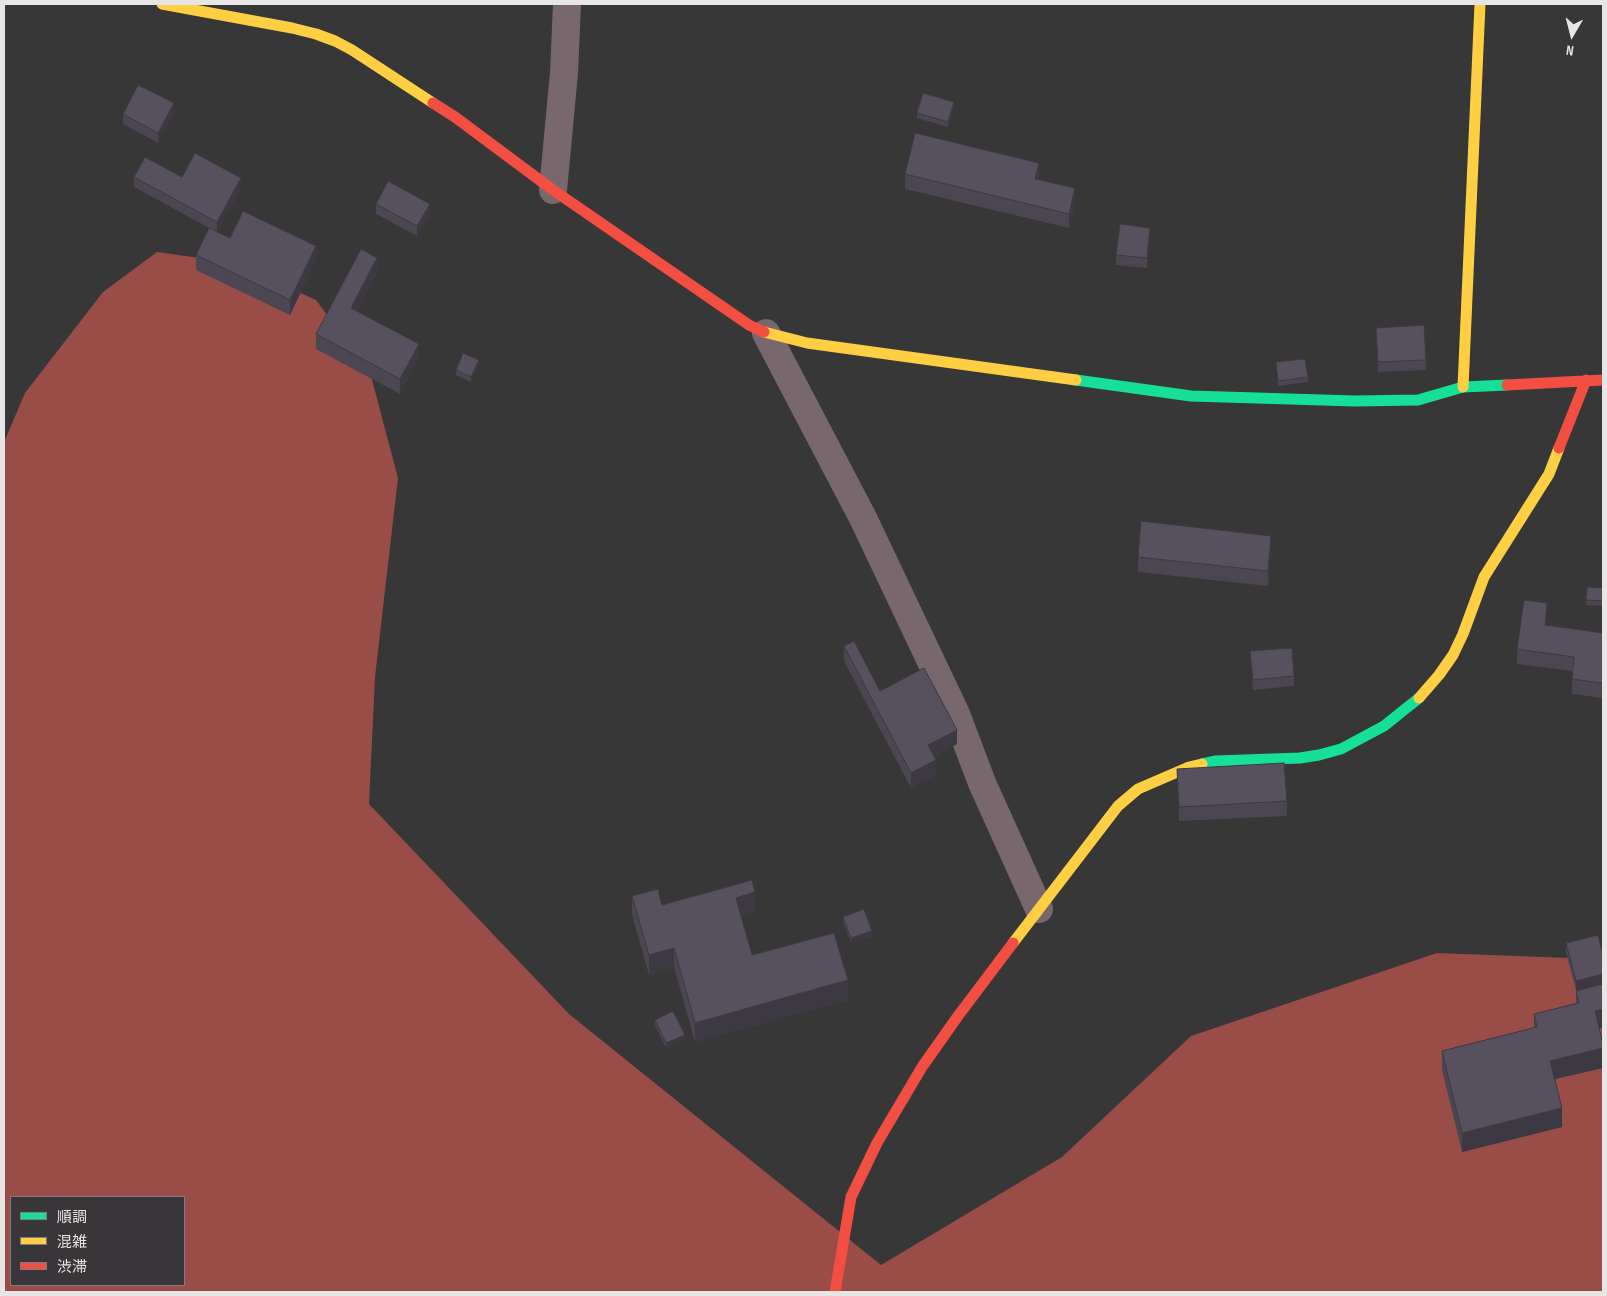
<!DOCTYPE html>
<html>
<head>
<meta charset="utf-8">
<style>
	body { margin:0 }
	#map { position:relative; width:1607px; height:1296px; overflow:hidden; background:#373737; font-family:"Sofia Sans Condensed","Noto Sans JP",sans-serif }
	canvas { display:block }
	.frame { position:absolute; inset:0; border:5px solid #e7e5e6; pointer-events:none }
	.legend { position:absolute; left:10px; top:1196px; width:175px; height:90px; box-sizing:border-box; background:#383638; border:1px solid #7e7c7e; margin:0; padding:6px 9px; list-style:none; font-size:15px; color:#e7e5e6 }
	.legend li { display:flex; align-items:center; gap:10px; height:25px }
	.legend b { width:25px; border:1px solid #7e7c7e }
	.north { position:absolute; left:1547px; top:10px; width:50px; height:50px; -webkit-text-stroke:4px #383638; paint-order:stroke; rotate:188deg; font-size:14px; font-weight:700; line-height:20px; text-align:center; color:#e7e5e6 }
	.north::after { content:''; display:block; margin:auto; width:18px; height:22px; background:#e7e5e6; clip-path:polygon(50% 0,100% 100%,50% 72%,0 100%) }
</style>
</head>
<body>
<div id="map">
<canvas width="1607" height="1296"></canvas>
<div class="frame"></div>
<ul class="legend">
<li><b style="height:6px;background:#16e098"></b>順調</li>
<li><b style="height:6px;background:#ffcf43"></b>混雑</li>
<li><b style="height:6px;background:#f24e42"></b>渋滞</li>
</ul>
<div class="north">N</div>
</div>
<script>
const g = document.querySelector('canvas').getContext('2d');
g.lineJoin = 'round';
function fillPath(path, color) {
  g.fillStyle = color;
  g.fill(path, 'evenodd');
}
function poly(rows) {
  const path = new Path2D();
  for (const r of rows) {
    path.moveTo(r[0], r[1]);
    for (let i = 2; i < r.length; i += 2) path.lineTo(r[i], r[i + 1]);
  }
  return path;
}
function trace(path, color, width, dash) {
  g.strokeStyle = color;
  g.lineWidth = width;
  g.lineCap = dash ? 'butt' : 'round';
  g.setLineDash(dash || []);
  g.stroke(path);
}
fillPath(poly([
	[157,252,235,263,316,300,370,372,398,478,375,677,369,804,569,1014,881,1265,1062,1157,1191,1036,1437,953,1597,959,1603,962,1603,1292,4,1292,4,442,25,393,103,292],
	[11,1197,184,1197,184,1285,11,1285]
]), '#9a4d46');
trace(poly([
	[553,190,564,73,567,4],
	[766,333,863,518,956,714,982,783,1039,909]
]), '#78686d', 28);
trace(poly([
	[1076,380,1191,396,1355,401,1418,400,1463,387,1507,385],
	[1202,764,1216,761,1300,758,1319,755,1341,749,1384,726,1419,698]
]), '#16e098', 11);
trace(poly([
	[162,4,292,28,316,34,335,41,352,50,433,103],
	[764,332,807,343,1076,380],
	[1463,387,1480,4],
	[1419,698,1439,675,1453,655,1463,634,1484,577,1549,474,1559,448],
	[1013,943,1118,806,1138,789,1189,767,1202,764]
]), '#ffcf43', 11);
trace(poly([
	[433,103,455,117,553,190,749,325,764,332],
	[1507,385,1603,380],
	[1559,448,1586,380],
	[835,1292,851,1197,877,1143,922,1067,958,1016,1013,943]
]), '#f24e42', 11);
fillPath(poly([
	[954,107,948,127,917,118,917,113],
	[174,113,158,143,123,124,123,114],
	[905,174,1039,178,1038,179,1075,203,1069,228,905,189],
	[134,177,182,177,241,188,217,232,230,238,316,260,290,315,196,270,196,255,209,228,134,187],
	[376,204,430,214,417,236,376,214],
	[1150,237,1147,268,1116,265,1116,255],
	[377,272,357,311,419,358,400,394,316,349,316,334],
	[1376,328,1426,360,1426,370,1378,372],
	[1276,362,1308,377,1308,382,1278,386],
	[479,365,471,382,456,375,456,370],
	[1271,550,1268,586,1138,572,1138,557],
	[1587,587,1603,588,1603,606,1586,605],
	[1547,618,1546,625,1603,633,1603,698,1572,694,1572,679,1573,671,1517,664,1517,649],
	[844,646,880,691,957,744,934,756,936,775,911,788,844,661],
	[1250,651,1294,676,1294,686,1253,690],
	[1177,769,1287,801,1287,816,1179,821],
	[632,896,662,905,755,911,741,915,752,955,848,1000,695,1042,674,967,649,975,632,915],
	[843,917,872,936,851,943,843,922],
	[1566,943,1600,1029,1603,1068,1555,1079,1562,1127,1462,1152,1442,1070,1442,1051,1534,1028,1534,1014,1576,1003,1576,990,1566,953],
	[655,1020,685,1040,666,1048,655,1025]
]), '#4b4652');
fillPath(poly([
	[954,102,954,107,948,127,948,122],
	[174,103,174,113,158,143,158,133],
	[1039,163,1039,178,1035,193,1035,179],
	[241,178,241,188,217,232,217,222],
	[1075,188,1075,203,1069,228,1069,214],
	[430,204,430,214,417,236,417,226],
	[1150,228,1150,237,1147,268,1147,258],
	[316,246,316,260,290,315,290,300],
	[377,258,377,272,351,322,351,308],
	[419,344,419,358,400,394,400,379],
	[479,360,479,365,471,382,471,377],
	[1271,536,1271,550,1268,586,1268,571],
	[1547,603,1547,618,1545,640,1545,625],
	[957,730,957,744,928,759,928,745],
	[936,760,936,775,911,788,911,773],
	[755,892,755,911,736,917,736,898],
	[872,931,872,936,851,943,851,938],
	[674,948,674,967,649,975,649,955],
	[1603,974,1603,984,1576,991,1576,981],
	[848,980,848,1000,695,1042,695,1023],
	[1603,1009,1603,1028,1595,1030,1595,1011],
	[685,1035,685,1040,666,1048,666,1043],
	[1603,1048,1603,1068,1550,1080,1550,1061],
	[1562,1108,1562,1127,1462,1152,1462,1133]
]), '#3d3942');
const building = poly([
	[138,85,174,103,158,133,123,114,138,85],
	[923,93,954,102,948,122,917,113,923,93],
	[915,133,1039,163,1035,179,1075,188,1069,214,905,174,915,133],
	[195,153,241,178,217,222,134,177,145,157,182,177,195,153],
	[388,181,430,204,417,226,376,204,388,181],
	[243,211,316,246,290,300,196,255,209,228,230,238,243,211],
	[1120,224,1150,228,1147,258,1116,255,1120,224],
	[361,249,377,258,351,308,419,344,400,379,316,334,361,249],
	[1424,325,1426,360,1378,362,1376,328,1424,325],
	[463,353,479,360,471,377,456,370,463,353],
	[1305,359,1308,377,1278,381,1276,362,1305,359],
	[1141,521,1271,536,1268,571,1138,557,1141,521],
	[1587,587,1603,588,1603,601,1586,600,1587,587],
	[1524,600,1547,603,1545,625,1603,633,1603,683,1572,679,1574,657,1517,649,1524,600],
	[854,641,880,691,924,668,957,730,928,745,936,760,911,773,844,646,854,641],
	[1292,648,1294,676,1253,680,1250,651,1292,648],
	[1284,763,1287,801,1179,807,1177,769,1284,763],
	[752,880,755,892,736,898,752,955,834,933,848,980,695,1023,674,948,649,955,632,896,658,889,662,905,752,880],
	[864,909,872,931,851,938,843,917,864,909],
	[1598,935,1603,955,1603,974,1576,981,1566,943,1598,935],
	[1603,984,1603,1009,1595,1011,1603,1044,1603,1048,1550,1061,1562,1108,1462,1133,1442,1051,1537,1027,1534,1014,1579,1003,1576,991,1603,984],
	[673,1011,685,1035,666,1043,655,1020,673,1011]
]);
fillPath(building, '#57515f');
trace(building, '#3d3942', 1);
</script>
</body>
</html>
